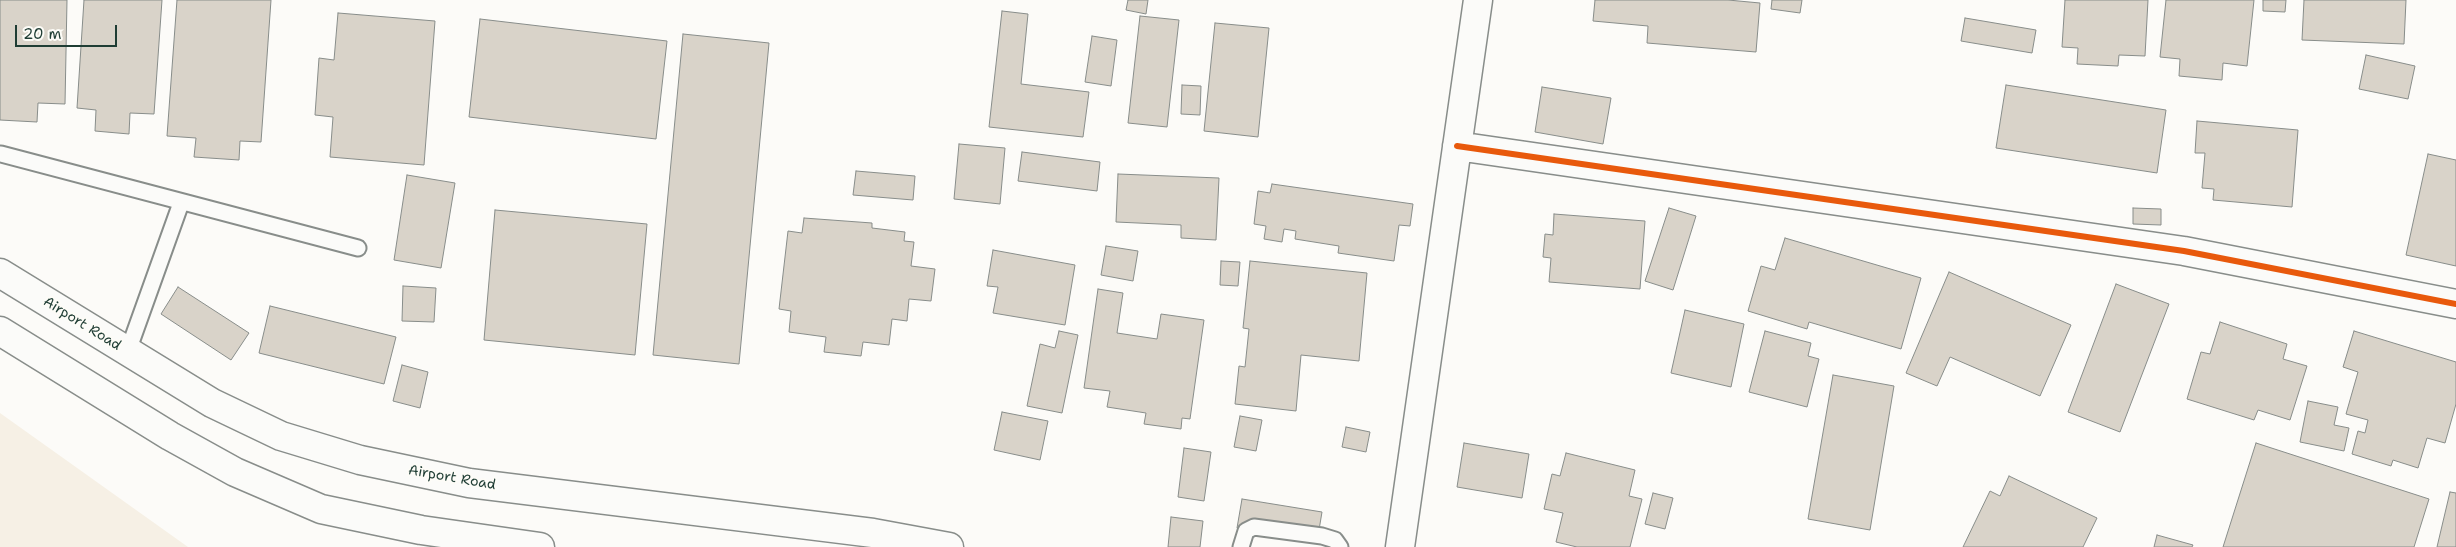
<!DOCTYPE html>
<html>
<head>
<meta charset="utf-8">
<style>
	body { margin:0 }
	#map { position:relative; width:2456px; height:547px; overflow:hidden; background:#fcfbf8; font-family:"Shantell Sans",sans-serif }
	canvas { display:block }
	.scale { position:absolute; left:15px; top:25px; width:102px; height:22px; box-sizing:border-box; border:2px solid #1f3d34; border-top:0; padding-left:6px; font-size:15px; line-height:18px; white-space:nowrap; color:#1f3d34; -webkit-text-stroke:4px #fdfcf7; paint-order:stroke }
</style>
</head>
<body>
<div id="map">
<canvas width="2456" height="547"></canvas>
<div class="scale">20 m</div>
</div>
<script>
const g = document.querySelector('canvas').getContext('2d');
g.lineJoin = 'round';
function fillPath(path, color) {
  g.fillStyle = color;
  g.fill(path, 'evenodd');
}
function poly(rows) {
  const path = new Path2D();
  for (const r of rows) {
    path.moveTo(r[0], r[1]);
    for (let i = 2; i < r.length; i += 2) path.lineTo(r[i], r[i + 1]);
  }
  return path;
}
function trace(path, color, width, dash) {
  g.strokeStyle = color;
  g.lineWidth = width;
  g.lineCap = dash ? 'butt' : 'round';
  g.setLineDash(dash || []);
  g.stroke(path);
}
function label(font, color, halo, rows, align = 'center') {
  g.font = font + ' "Shantell Sans",sans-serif';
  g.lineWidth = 4;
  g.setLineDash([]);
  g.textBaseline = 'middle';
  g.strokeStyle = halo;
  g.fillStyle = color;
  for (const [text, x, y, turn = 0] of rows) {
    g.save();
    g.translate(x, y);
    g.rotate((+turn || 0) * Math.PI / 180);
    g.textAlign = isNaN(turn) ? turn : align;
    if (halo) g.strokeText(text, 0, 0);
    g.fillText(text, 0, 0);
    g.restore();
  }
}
fillPath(poly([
	[0,413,188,547,0,547]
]), '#f6f0e5');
const building = poly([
	[0,0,67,0,65,104,38,103,37,122,0,120,0,0],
	[84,0,162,0,154,114,130,113,129,134,95,131,96,110,77,108,84,0],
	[177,0,271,0,261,142,240,141,239,160,194,157,196,138,167,136,177,0],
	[1128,0,1148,0,1146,14,1126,10,1128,0],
	[1595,0,1728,0,1760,3,1756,52,1647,43,1648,26,1593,21,1595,0],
	[1772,0,1802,0,1800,13,1771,9,1772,0],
	[2065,0,2148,0,2145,56,2119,55,2118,66,2077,64,2078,48,2062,47,2065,0],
	[2166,0,2254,0,2247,66,2223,63,2222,80,2179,76,2180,59,2160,57,2166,0],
	[2263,0,2286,0,2285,12,2263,11,2263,0],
	[2304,0,2406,0,2404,44,2302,40,2304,0],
	[1002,11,1028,14,1021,84,1089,92,1083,137,989,127,1002,11],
	[338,13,435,21,424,165,330,157,333,117,315,115,319,58,334,60,338,13],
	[1140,16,1179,20,1167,127,1128,123,1140,16],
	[1965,18,2036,30,2032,53,1961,41,1965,18],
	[480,19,667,41,656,139,469,117,480,19],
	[1215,23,1269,28,1258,137,1204,131,1215,23],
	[683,34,769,43,739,364,653,355,683,34],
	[1092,36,1117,40,1111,86,1085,82,1092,36],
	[2366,55,2415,66,2408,99,2359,89,2366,55],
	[1182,85,1201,86,1200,115,1181,114,1182,85],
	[2006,85,2166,110,2157,173,1996,148,2006,85],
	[1542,87,1611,98,1603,144,1535,132,1542,87],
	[2197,121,2298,130,2292,207,2213,200,2214,189,2202,188,2205,153,2195,153,2197,121],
	[959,144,1005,148,1000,204,954,199,959,144],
	[1022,152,1100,162,1097,191,1018,181,1022,152],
	[2428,154,2456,160,2456,266,2406,255,2428,154],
	[856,171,915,176,913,200,853,195,856,171],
	[1118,174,1219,178,1216,240,1181,238,1181,225,1116,222,1118,174],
	[407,175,455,183,441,268,394,260,407,175],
	[1272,184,1413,204,1410,226,1399,225,1394,261,1338,253,1339,246,1295,239,1296,231,1284,229,1282,242,1264,239,1266,226,1254,224,1258,191,1270,193,1272,184],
	[1669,208,1696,216,1673,290,1645,281,1669,208],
	[2133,208,2161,209,2161,225,2133,224,2133,208],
	[495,210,647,224,635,355,484,340,495,210],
	[1554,214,1645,221,1640,289,1549,282,1551,258,1543,257,1545,234,1553,235,1554,214],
	[804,218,872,223,872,228,905,232,904,241,914,242,911,266,935,269,931,301,909,299,907,321,892,319,889,345,863,342,861,356,824,352,826,337,789,332,791,311,779,309,788,231,802,233,804,218],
	[1785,238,1921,278,1901,349,1809,322,1807,329,1748,311,1761,266,1775,270,1785,238],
	[1106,246,1138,251,1133,281,1101,275,1106,246],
	[993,250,1075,265,1065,325,993,313,998,287,987,286,993,250],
	[1221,261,1240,262,1238,286,1220,285,1221,261],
	[1250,261,1367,273,1359,361,1301,355,1296,411,1235,404,1239,366,1245,367,1249,329,1243,328,1250,261],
	[1949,272,2071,325,2040,396,1950,357,1937,386,1906,373,1949,272],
	[2116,284,2169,304,2120,432,2068,412,2116,284],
	[403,286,436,288,434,322,402,321,403,286],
	[178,287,249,333,231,360,161,314,178,287],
	[1098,289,1123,293,1117,333,1157,339,1161,314,1204,320,1190,419,1182,418,1181,429,1144,424,1146,413,1107,407,1110,391,1084,388,1098,289],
	[270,306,396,337,384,384,259,353,270,306],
	[1685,310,1744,324,1731,387,1671,373,1685,310],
	[2220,322,2287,344,2283,359,2307,366,2290,420,2258,410,2254,420,2187,399,2201,352,2210,354,2220,322],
	[1059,331,1078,335,1062,413,1027,406,1040,344,1055,348,1059,331],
	[1765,331,1811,343,1808,356,1819,359,1807,407,1749,392,1765,331],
	[2354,331,2456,362,2456,404,2445,443,2427,438,2418,468,2393,460,2391,466,2352,454,2358,431,2365,433,2368,420,2346,414,2358,372,2343,367,2354,331],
	[402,365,428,372,420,408,393,401,402,365],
	[1833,375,1894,386,1870,530,1808,519,1833,375],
	[2308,401,2338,407,2334,425,2349,428,2344,451,2300,442,2308,401],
	[1002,412,1048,421,1040,460,994,450,1002,412],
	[1240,416,1262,420,1256,451,1234,447,1240,416],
	[1346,427,1370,432,1366,452,1342,447,1346,427],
	[1464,443,1529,454,1522,498,1457,487,1464,443],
	[2256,443,2429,499,2414,547,2223,547,2256,443],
	[1184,448,1211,452,1204,501,1178,497,1184,448],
	[1566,453,1635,470,1629,496,1642,499,1630,547,1577,547,1556,542,1563,513,1544,509,1552,474,1560,476,1566,453],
	[2009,476,2097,518,2083,547,1963,547,1990,491,2000,496,2009,476],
	[2450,492,2456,493,2456,547,2437,547,2450,492],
	[1653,493,1673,498,1665,529,1645,524,1653,493],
	[1242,499,1322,512,1317,542,1237,528,1242,499],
	[1171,517,1203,521,1200,547,1168,547,1171,517],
	[2157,535,2193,545,2192,547,2154,547,2157,535]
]);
fillPath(building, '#d9d3c9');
trace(building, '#888d8a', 1);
const service = poly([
	[1,154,358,248],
	[128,351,181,203],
	[1241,547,1246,531,1254,527,1322,536,1335,540,1340,547]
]);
const minor = poly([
	[1457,146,2184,251,2456,304],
	[1400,547,1478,0]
]);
const secondary = poly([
	[0,273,212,403,281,436,360,460,469,483,873,533,949,547],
	[0,331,170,436,235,472,321,509,421,530,540,547]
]);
trace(service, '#888d8a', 19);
trace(minor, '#888d8a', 31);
trace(secondary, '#888d8a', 31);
trace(service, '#fbfbf9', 15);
trace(minor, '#fbfbf9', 28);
trace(secondary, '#fbfbf9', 28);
trace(poly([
	[1457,146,2184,251,2456,304]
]), '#e8590c', 6);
label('14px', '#1f3d34', '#fdfcf7', [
	["Airport Road",82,324,32],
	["Airport Road",452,478,10]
]);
</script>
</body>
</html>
